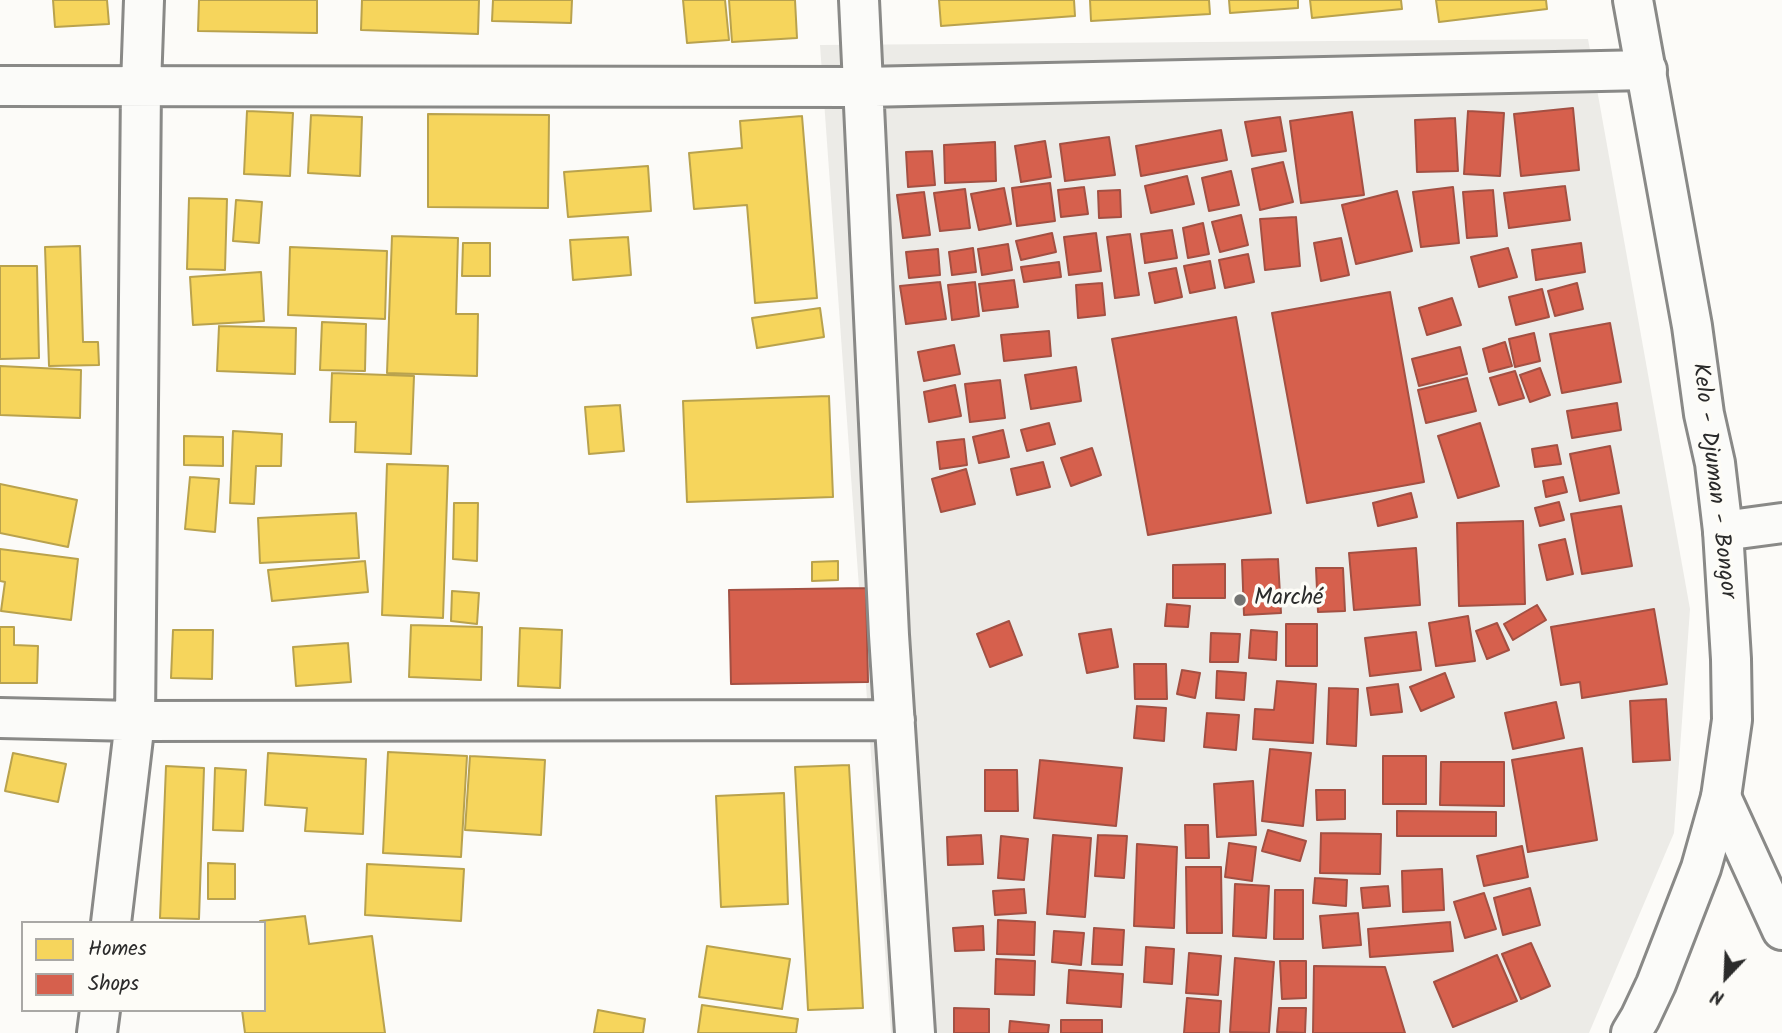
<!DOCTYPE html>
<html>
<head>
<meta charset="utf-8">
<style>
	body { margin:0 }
	#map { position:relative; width:1782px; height:1033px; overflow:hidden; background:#fcfbf8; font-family:Kalam,sans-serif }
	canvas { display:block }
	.legend { position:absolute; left:21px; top:921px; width:245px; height:91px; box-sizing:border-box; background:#fdfcf7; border:2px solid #a9a8a5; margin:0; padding:9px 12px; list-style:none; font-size:21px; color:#2b2b2b }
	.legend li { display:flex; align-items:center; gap:14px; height:35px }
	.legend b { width:35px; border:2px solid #a9a8a5 }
	.north { position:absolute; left:1691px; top:942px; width:70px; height:70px; -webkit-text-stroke:5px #fdfcf7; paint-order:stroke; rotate:203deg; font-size:19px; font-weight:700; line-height:28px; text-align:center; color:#2b2b2b }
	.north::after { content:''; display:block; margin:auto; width:24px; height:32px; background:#2b2b2b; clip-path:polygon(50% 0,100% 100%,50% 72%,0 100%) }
</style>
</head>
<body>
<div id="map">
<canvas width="1782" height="1033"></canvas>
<ul class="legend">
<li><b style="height:19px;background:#f6d55c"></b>Homes</li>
<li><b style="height:19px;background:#d6604d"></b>Shops</li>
</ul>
<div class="north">N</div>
</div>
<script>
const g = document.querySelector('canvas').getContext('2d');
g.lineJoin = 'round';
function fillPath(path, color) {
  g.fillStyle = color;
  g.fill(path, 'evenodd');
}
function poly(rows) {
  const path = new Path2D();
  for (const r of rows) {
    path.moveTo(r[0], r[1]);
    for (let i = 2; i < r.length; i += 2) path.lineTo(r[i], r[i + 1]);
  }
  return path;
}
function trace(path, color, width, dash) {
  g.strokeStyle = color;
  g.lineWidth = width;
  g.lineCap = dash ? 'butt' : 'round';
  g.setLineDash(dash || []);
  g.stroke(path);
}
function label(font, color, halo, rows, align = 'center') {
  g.font = font + ' Kalam,sans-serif';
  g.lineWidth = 7;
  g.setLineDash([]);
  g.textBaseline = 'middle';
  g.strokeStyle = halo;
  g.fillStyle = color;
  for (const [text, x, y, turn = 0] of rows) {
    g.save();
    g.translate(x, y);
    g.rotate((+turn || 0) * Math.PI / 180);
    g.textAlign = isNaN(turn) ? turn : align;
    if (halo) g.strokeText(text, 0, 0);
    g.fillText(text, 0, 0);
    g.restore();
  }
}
fillPath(poly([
	[1588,39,1690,609,1674,833,1589,1033,891,1033,820,45]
]), '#ecebe7');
const homes = poly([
	[53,0,107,0,109,24,55,27,53,0],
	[199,0,317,0,317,33,198,31,199,0],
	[362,0,479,0,478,34,361,30,362,0],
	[493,0,572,0,571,23,492,21,493,0],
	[683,0,725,0,729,40,687,43,683,0],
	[729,0,795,0,797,38,732,42,729,0],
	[939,0,1074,0,1075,16,941,26,939,0],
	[1090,0,1209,0,1210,14,1091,21,1090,0],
	[1229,0,1298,0,1298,8,1230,13,1229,0],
	[1310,0,1401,0,1402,9,1312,18,1310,0],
	[1436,0,1546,0,1547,9,1439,22,1436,0],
	[247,111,293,113,290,176,244,174,247,111],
	[428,114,549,115,548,208,428,207,428,114],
	[311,115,362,117,360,176,308,173,311,115],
	[802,116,817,298,755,303,747,205,694,209,689,153,742,148,740,121,802,116],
	[648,166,651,211,568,217,564,172,648,166],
	[189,198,227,199,225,270,187,269,189,198],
	[236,200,262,202,259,243,233,241,236,200],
	[392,236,458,238,456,314,478,314,477,376,387,373,392,236],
	[628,237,631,275,573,280,570,240,628,237],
	[463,243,490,243,490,276,462,276,463,243],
	[80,246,83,342,98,342,99,365,49,366,45,247,80,246],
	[290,247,387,251,385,319,288,315,290,247],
	[0,266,37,266,39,358,0,359,0,266],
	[261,272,264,321,193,325,190,277,261,272],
	[820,308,824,337,757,348,752,318,820,308],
	[322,322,366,324,365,371,320,370,322,322],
	[219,326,296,328,295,374,217,371,219,326],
	[0,366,81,370,80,418,0,415,0,366],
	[332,373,414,376,411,454,355,452,356,422,330,422,332,373],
	[829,396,833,497,687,502,683,401,829,396],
	[620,405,624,451,589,454,585,407,620,405],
	[233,431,282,434,281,466,256,466,254,504,230,503,233,431],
	[184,436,223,437,223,466,184,465,184,436],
	[387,464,448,466,443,618,382,615,387,464],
	[190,477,219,479,215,532,185,529,190,477],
	[0,484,77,500,68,547,0,533,0,484],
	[454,503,478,503,477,561,453,559,454,503],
	[356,513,359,558,260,563,258,518,356,513],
	[0,549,78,559,71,620,1,611,5,582,0,581,0,549],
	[365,561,368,592,272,601,268,570,365,561],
	[838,561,838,580,812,581,812,562,838,561],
	[452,591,479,593,477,624,451,621,452,591],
	[411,625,482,627,481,680,409,677,411,625],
	[0,627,14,627,14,645,38,646,37,683,0,683,0,627],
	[520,628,562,630,560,688,518,686,520,628],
	[173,630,213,630,212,679,171,678,173,630],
	[348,643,351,682,296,686,293,647,348,643],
	[388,752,467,756,461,857,383,853,388,752],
	[13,753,66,764,58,802,5,791,13,753],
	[268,753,366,759,363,834,305,831,307,808,265,805,268,753],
	[470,756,545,760,541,835,465,830,470,756],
	[849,765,863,1008,808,1010,795,767,849,765],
	[166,766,204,768,199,919,160,918,166,766],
	[215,768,246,770,243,831,213,830,215,768],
	[784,793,788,904,721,907,716,796,784,793],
	[208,863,235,864,235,899,208,899,208,863],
	[367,864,464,869,461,921,365,915,367,864],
	[305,916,309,944,372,936,385,1033,245,1033,242,1010,264,1010,264,923,260,921,305,916],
	[707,946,790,959,782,1009,699,997,707,946],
	[702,1005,798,1019,796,1033,698,1033,702,1005],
	[598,1010,645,1019,643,1033,594,1033,598,1010]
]);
fillPath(homes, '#f6d55c');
trace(homes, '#b9a24d', 2);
const shops = poly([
	[1573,108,1579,170,1521,176,1514,114,1573,108],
	[1468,111,1504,113,1500,176,1464,174,1468,111],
	[1352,112,1364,195,1301,203,1290,121,1352,112],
	[1280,117,1286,151,1252,156,1245,122,1280,117],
	[1455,118,1458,171,1417,172,1415,120,1455,118],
	[1221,130,1227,160,1141,176,1136,146,1221,130],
	[1109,137,1115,175,1065,181,1060,144,1109,137],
	[1045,141,1051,177,1021,182,1015,146,1045,141],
	[995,142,996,181,945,183,944,145,995,142],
	[932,151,935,185,908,187,906,152,932,151],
	[1283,162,1293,202,1260,210,1252,169,1283,162],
	[1231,171,1239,205,1209,211,1202,178,1231,171],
	[1187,176,1194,204,1151,213,1145,186,1187,176],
	[1050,183,1055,221,1017,226,1012,188,1050,183],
	[1565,186,1570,220,1509,228,1504,193,1565,186],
	[1084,187,1088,214,1061,217,1058,190,1084,187],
	[1453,187,1459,243,1421,247,1413,192,1453,187],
	[1004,188,1011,224,979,230,971,194,1004,188],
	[965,189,970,228,940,231,934,193,965,189],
	[1120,190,1121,217,1099,218,1098,191,1120,190],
	[1493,190,1497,236,1467,238,1463,192,1493,190],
	[1397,191,1412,251,1356,264,1342,205,1397,191],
	[924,192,930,235,903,238,897,195,924,192],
	[1241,215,1248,245,1220,252,1212,222,1241,215],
	[1296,217,1300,266,1265,270,1260,219,1296,217],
	[1203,223,1209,254,1188,258,1183,228,1203,223],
	[1172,230,1177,258,1145,263,1141,234,1172,230],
	[1052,233,1056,252,1021,260,1016,241,1052,233],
	[1096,233,1101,271,1069,275,1064,237,1096,233],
	[1130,234,1139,295,1115,298,1107,237,1130,234],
	[1341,238,1349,275,1321,281,1314,243,1341,238],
	[1581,243,1585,272,1536,280,1532,250,1581,243],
	[1008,244,1012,270,982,275,978,249,1008,244],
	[973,248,976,272,952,275,949,252,973,248],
	[1508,248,1517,277,1479,287,1471,257,1508,248],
	[938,249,940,275,909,278,906,252,938,249],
	[1248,254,1254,282,1225,288,1219,260,1248,254],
	[1210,261,1215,288,1190,293,1184,266,1210,261],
	[1059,262,1061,277,1024,282,1021,267,1059,262],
	[1176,268,1182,297,1155,303,1149,273,1176,268],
	[1014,280,1018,307,983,311,979,284,1014,280],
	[940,282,946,319,906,324,900,286,940,282],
	[975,282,979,316,952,320,948,285,975,282],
	[1102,283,1105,315,1078,318,1076,285,1102,283],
	[1577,283,1583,309,1555,316,1548,291,1577,283],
	[1542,289,1549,317,1516,325,1509,297,1542,289],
	[1390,292,1424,482,1307,503,1272,313,1390,292],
	[1452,298,1461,325,1427,335,1419,308,1452,298],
	[1236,317,1271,513,1148,535,1112,339,1236,317],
	[1610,323,1621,382,1562,393,1550,334,1610,323],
	[1049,331,1051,356,1004,361,1001,335,1049,331],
	[1534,333,1540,361,1515,367,1509,339,1534,333],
	[1505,342,1512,366,1489,372,1483,349,1505,342],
	[954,345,960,374,924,381,918,352,954,345],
	[1460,347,1467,374,1419,386,1412,359,1460,347],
	[1076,367,1081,401,1031,409,1025,375,1076,367],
	[1540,368,1550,395,1530,402,1520,375,1540,368],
	[1515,371,1524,398,1499,405,1490,378,1515,371],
	[1467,378,1476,411,1426,423,1418,390,1467,378],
	[1000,380,1005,418,970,422,965,384,1000,380],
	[955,385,961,416,929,422,924,392,955,385],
	[1617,403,1621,430,1572,438,1567,411,1617,403],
	[1049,423,1055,444,1027,451,1021,430,1049,423],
	[1480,423,1499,486,1458,498,1438,436,1480,423],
	[1003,430,1009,457,979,463,973,437,1003,430],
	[964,439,967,465,940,469,937,442,964,439],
	[1557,445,1561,464,1535,467,1532,449,1557,445],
	[1610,446,1619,493,1580,501,1570,454,1610,446],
	[1092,448,1101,475,1071,486,1061,458,1092,448],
	[1043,462,1050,487,1017,495,1011,469,1043,462],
	[966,469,975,504,941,512,932,479,966,469],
	[1563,477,1567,492,1546,497,1543,481,1563,477],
	[1411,493,1417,517,1378,526,1373,503,1411,493],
	[1559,502,1564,520,1540,526,1535,508,1559,502],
	[1621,506,1632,566,1582,574,1571,514,1621,506],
	[1523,521,1525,604,1459,606,1457,523,1523,521],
	[1565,539,1573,574,1547,580,1539,545,1565,539],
	[1416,548,1420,605,1354,610,1349,553,1416,548],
	[1278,559,1281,613,1244,615,1242,560,1278,559],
	[1225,564,1225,598,1173,598,1173,565,1225,564],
	[1316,568,1343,568,1345,611,1318,612,1316,568],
	[866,588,868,682,731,684,729,590,866,588],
	[1167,604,1190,606,1188,627,1165,626,1167,604],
	[1537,605,1546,620,1513,640,1504,624,1537,605],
	[1654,609,1667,684,1582,698,1580,682,1561,685,1551,627,1654,609],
	[1468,616,1475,661,1436,666,1429,623,1468,616],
	[1009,621,1022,655,990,667,977,634,1009,621],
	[1497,623,1509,650,1487,659,1476,631,1497,623],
	[1286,624,1317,624,1317,666,1286,666,1286,624],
	[1111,629,1118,667,1087,673,1079,634,1111,629],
	[1251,630,1277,632,1276,660,1249,658,1251,630],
	[1416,632,1421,670,1370,676,1365,638,1416,632],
	[1211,633,1240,634,1238,662,1210,662,1211,633],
	[1134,664,1166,664,1167,699,1135,699,1134,664],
	[1182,670,1200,673,1195,698,1177,694,1182,670],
	[1217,671,1246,673,1244,700,1216,698,1217,671],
	[1445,673,1454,697,1421,711,1410,687,1445,673],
	[1277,681,1316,684,1313,743,1253,739,1255,709,1274,710,1277,681],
	[1398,684,1402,712,1371,715,1367,688,1398,684],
	[1329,688,1358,689,1356,746,1327,744,1329,688],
	[1666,699,1670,760,1633,762,1630,701,1666,699],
	[1556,702,1564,738,1513,749,1505,713,1556,702],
	[1137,706,1166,708,1164,741,1134,738,1137,706],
	[1207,713,1239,715,1236,750,1204,747,1207,713],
	[1582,748,1597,840,1528,852,1512,760,1582,748],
	[1270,749,1311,753,1303,826,1262,821,1270,749],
	[1383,756,1426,756,1426,804,1383,804,1383,756],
	[1040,760,1122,768,1116,826,1034,818,1040,760],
	[1441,762,1504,762,1504,806,1440,805,1441,762],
	[985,770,1017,770,1018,811,985,811,985,770],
	[1253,781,1256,835,1217,837,1214,784,1253,781],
	[1316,790,1345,790,1345,819,1317,820,1316,790],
	[1397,811,1496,812,1496,836,1397,836,1397,811],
	[1185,825,1208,825,1209,858,1186,858,1185,825],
	[1268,830,1306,841,1300,861,1262,851,1268,830],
	[1321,833,1381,834,1380,874,1320,873,1321,833],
	[981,835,983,864,948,865,947,837,981,835],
	[1053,835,1091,838,1085,917,1047,914,1053,835],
	[1098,835,1127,836,1124,878,1095,876,1098,835],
	[1001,836,1028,839,1024,880,998,878,1001,836],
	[1229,843,1256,847,1252,881,1225,877,1229,843],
	[1137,844,1177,847,1174,928,1134,926,1137,844],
	[1522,846,1528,877,1484,886,1477,856,1522,846],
	[1186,867,1221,867,1222,933,1187,933,1186,867],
	[1442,869,1444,910,1403,912,1402,871,1442,869],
	[1315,878,1347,880,1346,906,1313,903,1315,878],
	[1235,884,1269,886,1266,938,1233,936,1235,884],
	[1388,886,1390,906,1363,908,1361,888,1388,886],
	[1530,888,1540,925,1503,935,1494,898,1530,888],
	[1024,889,1026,913,995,915,993,891,1024,889],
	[1275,890,1303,890,1303,939,1274,939,1275,890],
	[1484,893,1496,929,1465,938,1454,902,1484,893],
	[1358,913,1361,945,1323,948,1320,916,1358,913],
	[998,920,1035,922,1034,955,997,954,998,920],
	[1450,922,1453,951,1370,957,1368,929,1450,922],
	[983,926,984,950,955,951,953,928,983,926],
	[1094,928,1124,930,1122,965,1092,964,1094,928],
	[1054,931,1084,933,1081,965,1052,962,1054,931],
	[1531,943,1550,986,1521,999,1502,954,1531,943],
	[1146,947,1174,949,1172,984,1144,982,1146,947],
	[1189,953,1221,956,1218,995,1186,993,1189,953],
	[1497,955,1517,1001,1453,1027,1434,982,1497,955],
	[1235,958,1274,962,1269,1033,1230,1032,1235,958],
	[996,959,1035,961,1034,995,995,994,996,959],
	[1280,961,1306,961,1306,998,1282,999,1280,961],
	[1314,966,1385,967,1405,1033,1313,1033,1314,966],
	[1069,970,1123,974,1121,1007,1067,1003,1069,970],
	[1187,998,1221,1001,1219,1033,1184,1033,1187,998],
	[954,1008,989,1009,989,1033,954,1033,954,1008],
	[1279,1008,1306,1008,1305,1033,1277,1032,1279,1008],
	[1061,1020,1102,1020,1102,1033,1061,1033,1061,1020],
	[1010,1021,1049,1025,1048,1033,1009,1033,1010,1021]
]);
fillPath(shops, '#d6604d');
trace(shops, '#a35043', 2);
const street = poly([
	[859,0,889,635,915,1033],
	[0,86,863,87,1647,70],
	[1723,531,1782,523],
	[0,718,135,721,895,720],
	[1721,797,1782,930],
	[111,923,135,721,141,86,144,0],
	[97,1033,100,1010]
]);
const highway = poly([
	[1631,1033,1640,1018,1656,984,1701,868,1721,797,1732,720,1731,659,1723,531,1715,463,1704,414,1692,326,1633,0]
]);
trace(street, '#898987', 44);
trace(highway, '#898987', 44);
trace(street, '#fbfbf9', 38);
trace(highway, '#fbfbf9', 38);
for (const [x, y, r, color] of [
	[1240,600,7,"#747473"]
]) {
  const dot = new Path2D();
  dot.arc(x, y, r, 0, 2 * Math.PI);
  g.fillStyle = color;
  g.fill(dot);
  trace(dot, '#fdfcf7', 2.5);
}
label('23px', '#2b2b2b', '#fdfcf7', [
	["Kelo - Djuman - Bongor",1712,481,83]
]);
label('23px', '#2b2b2b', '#fdfcf7', [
	["Marché",1254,600]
], 'left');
</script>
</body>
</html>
